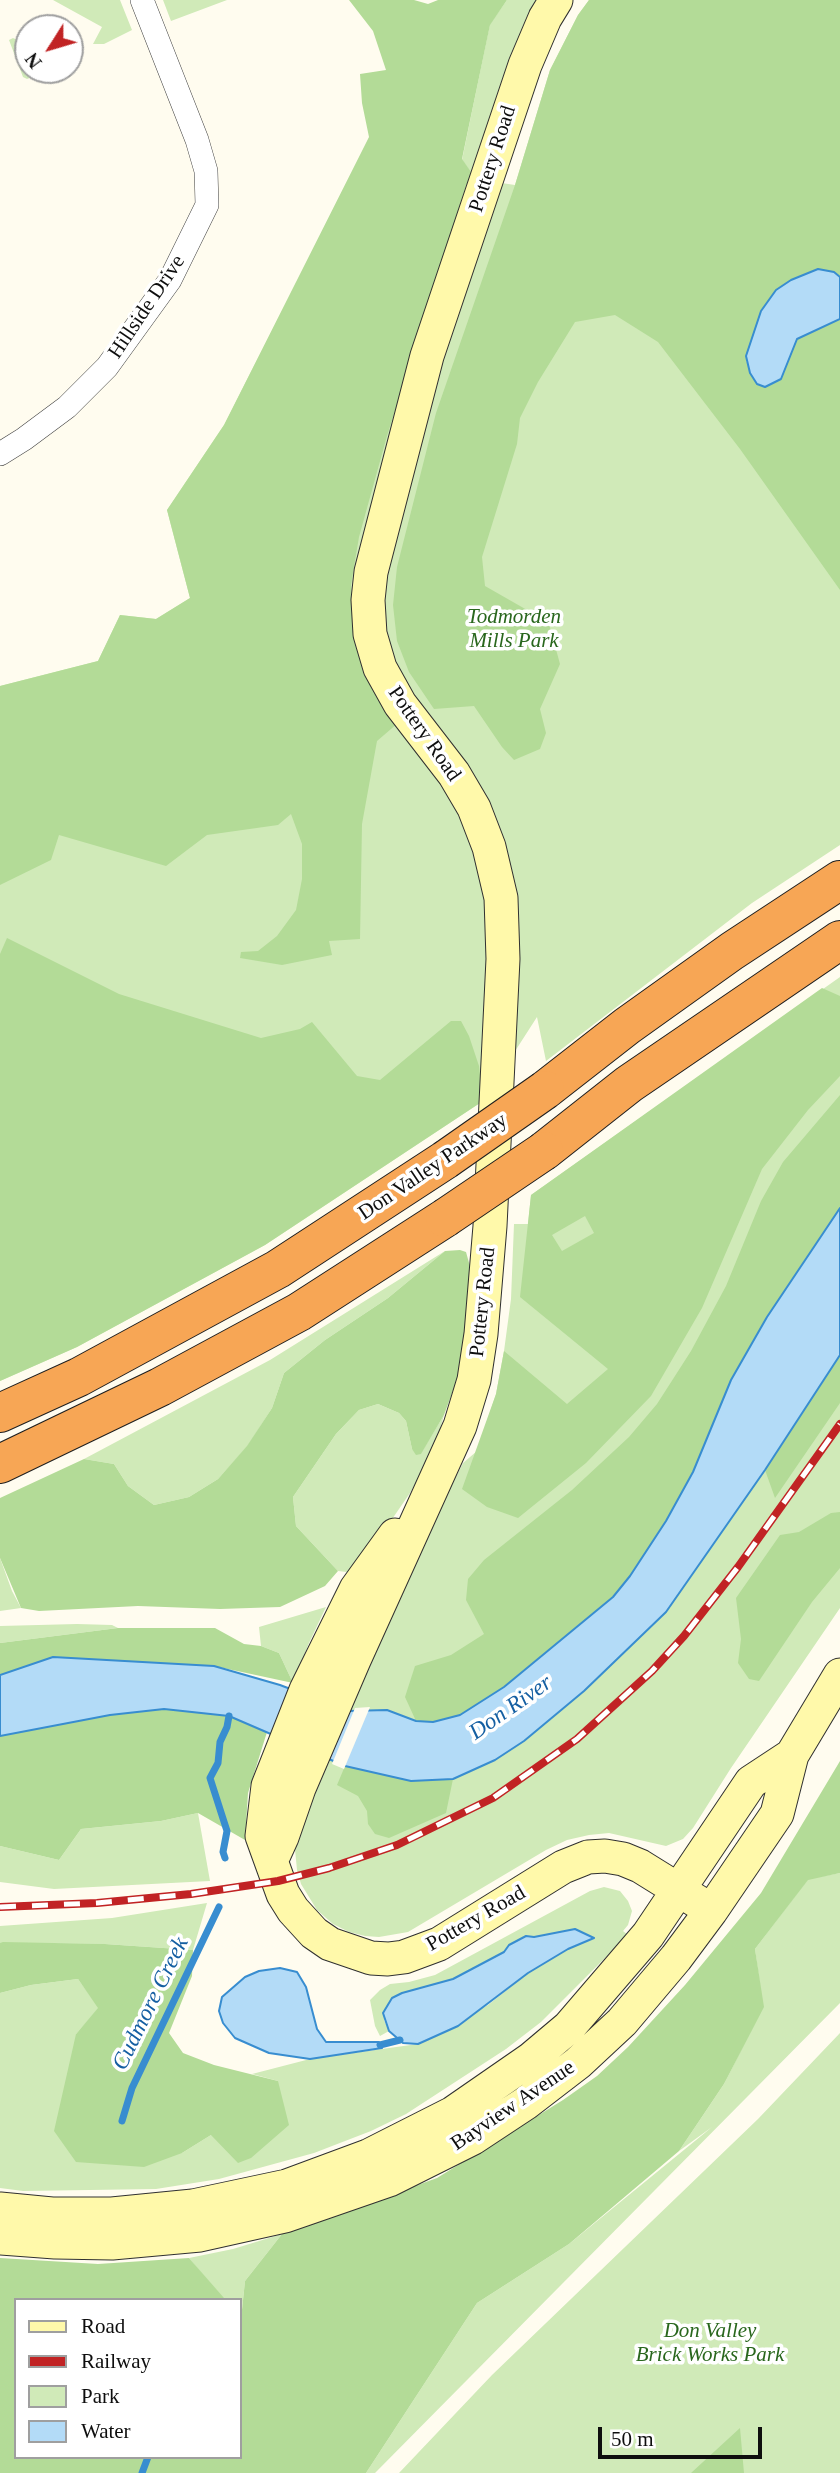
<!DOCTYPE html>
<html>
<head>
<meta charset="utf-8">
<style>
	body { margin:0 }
	#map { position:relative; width:840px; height:2473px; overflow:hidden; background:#fffcef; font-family:"Times New Roman",serif }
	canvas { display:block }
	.legend { position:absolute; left:14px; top:2298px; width:228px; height:161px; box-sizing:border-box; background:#fff; border:2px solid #9f9f9f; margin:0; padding:9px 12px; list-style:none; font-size:21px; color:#0e0e0e }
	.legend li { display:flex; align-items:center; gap:14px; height:35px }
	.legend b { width:35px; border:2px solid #9f9f9f }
	.north { position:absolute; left:14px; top:14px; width:70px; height:70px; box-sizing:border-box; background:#fff; border:2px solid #9f9f9f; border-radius:50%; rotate:233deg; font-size:19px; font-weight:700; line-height:28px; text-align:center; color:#0e0e0e }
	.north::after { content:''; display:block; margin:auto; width:24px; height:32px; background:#c12324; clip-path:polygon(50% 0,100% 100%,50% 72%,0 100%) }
	.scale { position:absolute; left:598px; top:2427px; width:164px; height:32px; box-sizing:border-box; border:4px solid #0e0e0e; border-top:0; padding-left:9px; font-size:21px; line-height:24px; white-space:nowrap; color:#0e0e0e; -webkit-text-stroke:5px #fff; paint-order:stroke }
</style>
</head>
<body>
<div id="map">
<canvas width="840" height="2473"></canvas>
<ul class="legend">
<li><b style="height:9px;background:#fff9aa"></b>Road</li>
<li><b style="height:9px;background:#c12324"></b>Railway</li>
<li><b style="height:19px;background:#d0eab8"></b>Park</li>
<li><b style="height:19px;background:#b3dbf7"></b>Water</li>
</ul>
<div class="north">N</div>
<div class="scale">50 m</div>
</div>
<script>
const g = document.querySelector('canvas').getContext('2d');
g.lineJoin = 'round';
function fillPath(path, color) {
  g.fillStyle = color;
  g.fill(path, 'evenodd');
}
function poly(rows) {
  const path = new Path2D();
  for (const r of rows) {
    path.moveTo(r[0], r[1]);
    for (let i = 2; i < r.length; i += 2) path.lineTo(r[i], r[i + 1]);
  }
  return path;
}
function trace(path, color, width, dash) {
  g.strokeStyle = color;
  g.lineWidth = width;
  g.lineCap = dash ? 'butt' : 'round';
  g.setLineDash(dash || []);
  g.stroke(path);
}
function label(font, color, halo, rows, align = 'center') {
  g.font = font + ' "Times New Roman",serif';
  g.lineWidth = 7;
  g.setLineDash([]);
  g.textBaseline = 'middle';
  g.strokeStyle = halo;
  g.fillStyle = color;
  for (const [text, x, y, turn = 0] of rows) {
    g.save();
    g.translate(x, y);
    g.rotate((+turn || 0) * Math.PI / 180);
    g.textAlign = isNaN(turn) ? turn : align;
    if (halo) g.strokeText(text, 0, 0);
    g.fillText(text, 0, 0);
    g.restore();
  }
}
fillPath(poly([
	[53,0,120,0,132,30,104,44,93,44,102,27],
	[163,0,227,0,171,21],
	[507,0,543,0,474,176,462,160,490,24],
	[589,0,840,0,840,845,752,903,546,1061,537,1017,483,1101,265,1245,77,1347,0,1381,0,686,98,661,120,615,156,619,190,598,167,510,224,425,358,162,515,185,550,70,578,15],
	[13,38,28,45,28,70,49,70,27,79,23,77,9,40],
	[840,977,840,1608,731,1768,693,1828,683,1839,666,1846,609,1833,589,1835,567,1840,546,1850,408,1932,379,1937,365,1936,349,1932,333,1924,317,1910,301,1884,297,1870,294,1839,368,1649,463,1463,477,1451,496,1394,504,1351,511,1299,514,1224,528,1224,531,1195],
	[445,1251,388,1298,325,1340,284,1373,272,1408,247,1447,218,1479,189,1497,154,1505,128,1486,114,1464,84,1459,270,1360],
	[378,1404,399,1413,406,1421,412,1449,421,1453,444,1415,433,1454,410,1493,355,1573,338,1571,296,1526,293,1497,336,1434,359,1410],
	[0,1558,12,1591,21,1608,0,1611],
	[326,1607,309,1643,293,1683,279,1653,261,1646,259,1627],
	[77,1624,112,1625,118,1628,0,1643,0,1626],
	[198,1813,210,1881,54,1889,0,1882,0,1846,59,1860,81,1829,161,1821],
	[840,1873,840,2003,375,2473,366,2473,477,2303,569,2244,712,2127,679,2151,724,2084,763,2007,755,1949,808,1879],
	[604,1887,620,1891,628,1901,632,1911,628,1925,623,1931,628,1935,541,2022,506,2049,406,2114,371,2131,314,2153,219,2179,156,2189,23,2191,0,2188,0,1993,31,1985,78,1979,99,2008,76,2034,182,2153,211,2135,278,2081,252,2074,310,2059,418,2044,488,2005,528,1973,568,1949,593,1939,526,1936,510,1945,504,1952,453,1979,402,1993,392,1998,384,2020,389,2031,380,2036,375,2026,370,2000,380,1990,390,1984,409,1982,435,1975,590,1891],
	[207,1903,193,1950,105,1944,0,1943,0,1926,112,1918],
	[840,2033,840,2473,399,2473,492,2375,758,2119],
	[282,2234,245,2281,240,2329,240,2300,223,2300,189,2258,233,2249]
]), '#d0eab8');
fillPath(poly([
	[349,0,414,0,428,4,438,0,507,0,490,25,462,159,474,176,466,185,387,436,359,537,351,585,353,625,398,723,377,741,362,824,360,939,329,941,332,955,282,965,240,958,241,952,258,951,277,936,296,910,302,879,302,844,291,814,278,825,207,835,166,866,59,835,51,860,0,885,0,686,98,661,120,615,156,619,190,598,167,510,224,425,369,137,362,103,360,74,386,70,373,31],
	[589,0,840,0,840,277,834,272,761,311,746,362,785,370,797,339,840,319,840,590,740,449,658,342,615,315,575,322,538,382,520,418,517,444,482,557,485,586,527,610,546,613,560,664,540,709,546,733,540,749,514,760,502,747,474,706,434,709,409,672,397,641,393,605,397,567,436,413,515,185,550,70,578,15],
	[7,938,119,994,261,1038,300,1029,312,1022,357,1076,380,1080,451,1021,461,1021,469,1036,479,1066,483,1101,265,1245,77,1347,0,1381,0,954],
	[822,988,840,996,840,1076,808,1110,762,1169,702,1308,651,1396,586,1463,518,1518,487,1507,462,1489,496,1394,504,1351,567,1404,608,1369,520,1297,531,1195],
	[585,1216,594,1233,562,1251,552,1235],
	[840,1095,840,1208,767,1317,731,1380,693,1472,666,1521,630,1576,613,1597,504,1687,460,1715,433,1722,416,1721,405,1697,415,1666,451,1655,484,1634,466,1600,468,1579,484,1560,572,1490,629,1437,657,1404,691,1351,726,1286,761,1201,783,1162],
	[460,1250,466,1252,471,1270,462,1366,444,1415,421,1454,416,1455,412,1449,406,1421,399,1413,378,1404,359,1410,336,1434,293,1497,296,1526,338,1571,325,1586,280,1607,220,1609,138,1606,39,1611,21,1608,0,1558,0,1498,84,1459,114,1464,128,1486,154,1505,189,1497,218,1479,247,1446,272,1408,284,1373,325,1340,388,1298,445,1251],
	[840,1355,840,1403,775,1498,765,1470],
	[840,1512,840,1568,812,1602,759,1681,749,1679,738,1663,741,1639,736,1598,780,1535,799,1532,831,1513],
	[118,1628,215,1628,244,1644,261,1646,279,1653,293,1683,214,1666,53,1657,0,1675,0,1643],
	[164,1709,229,1716,267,1732,248,1793,245,1840,198,1813,161,1821,81,1829,59,1860,0,1846,0,1736,110,1715],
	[840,1761,840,1873,808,1880,755,1949,764,2007,724,2084,679,2151,569,2244,477,2303,366,2473,0,2473,0,2258,98,2264,189,2258,224,2298,16,2300,16,2457,240,2457,240,2329,245,2281,282,2234,437,2178,563,2100,597,2076,628,2047,685,1985,761,1893],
	[345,1766,411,1781,453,1779,446,1813,389,1838,375,1834,368,1824,367,1811,358,1796,337,1785],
	[3,1942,105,1944,193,1950,192,1976,169,2033,183,2053,214,2065,278,2081,289,2125,251,2158,238,2163,211,2135,182,2153,144,2167,76,2162,54,2131,76,2034,98,2008,78,1979,31,1985,0,1993,0,1943],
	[740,2428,744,2473,691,2473]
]), '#b3db97');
const water = poly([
	[818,269,834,272,840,277,840,319,797,339,781,379,765,387,757,384,750,373,746,356,761,311,776,290,791,280,818,269],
	[840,1208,840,1355,765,1470,666,1612,584,1691,524,1741,495,1760,453,1779,411,1781,345,1766,229,1716,164,1709,110,1715,0,1736,0,1675,53,1657,214,1666,280,1685,348,1711,387,1710,416,1721,433,1722,460,1715,504,1687,613,1597,630,1576,666,1521,693,1472,731,1380,767,1317,840,1208],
	[575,1929,594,1938,568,1949,528,1973,458,2026,418,2044,403,2043,389,2031,383,2013,392,1998,402,1993,453,1979,504,1952,509,1945,526,1936,534,1937,575,1929],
	[280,1968,297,1972,306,1987,317,2029,326,2042,379,2042,382,2048,310,2059,269,2053,235,2038,223,2023,219,2011,222,1997,245,1977,259,1971,280,1968]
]);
fillPath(water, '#b3dbf7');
trace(water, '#388dd0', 2);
fillPath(poly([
	[370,1707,344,1769,332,1764,355,1708]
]), '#fffcef');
trace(poly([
	[225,1858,223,1852,227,1831,210,1778,218,1763,220,1742,227,1727,229,1716],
	[380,2045,400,2040],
	[122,2121,132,2088,219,1907],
	[142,2473,148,2457]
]), '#388dd0', 7);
const street = poly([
	[0,454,24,439,67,407,107,367,170,280,207,205,206,171,197,140,142,0]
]);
const secondary = poly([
	[395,1535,356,1589,306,1690,268,1786,262,1836,283,1894,293,1910,314,1933,330,1944,371,1958,388,1959,404,1957,439,1944,563,1867,588,1857,605,1856,623,1859,640,1866,698,1902],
	[272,1859,282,1837,299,1788,354,1660,460,1426,474,1380,481,1334,490,1226,503,959,501,898,489,847,474,808,454,774,400,704,380,668,370,634,368,600,371,572,427,356,525,65,545,18,556,0],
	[0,2209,52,2214,112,2214,193,2206,287,2186,368,2156,453,2113,531,2059,569,2027,648,1935,751,1782,792,1755],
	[0,2238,55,2242,112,2243,200,2235,285,2216,389,2180,473,2138,526,2103,578,2063,622,2022,676,1958,711,1911,777,1814,792,1755,840,1675]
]);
const highway = poly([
	[545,1090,627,1026,732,951,840,880],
	[544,1151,629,1084,840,940],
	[0,1413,79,1377,278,1269,445,1160],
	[0,1464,160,1387,299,1312,445,1218]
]);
trace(street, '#414141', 24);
trace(secondary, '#303030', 35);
trace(highway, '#1f1f1f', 40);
trace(street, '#fff', 23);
trace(secondary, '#fff9aa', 33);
trace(highway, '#f7a655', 38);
const rail = poly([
	[0,1907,97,1903,191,1894,278,1881,329,1868,397,1845,493,1798,577,1739,652,1671,684,1636,738,1567,840,1424]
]);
trace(rail, '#c12324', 8);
trace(rail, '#fff', 5, [16]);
const highwayBridge = poly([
	[445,1160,545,1090],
	[445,1218,544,1151]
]);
trace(highwayBridge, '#1f1f1f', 40, []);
trace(highwayBridge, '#f7a655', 38);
label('21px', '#0e0e0e', '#fff', [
	["Pottery Road",493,159,-72],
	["Hillside Drive",147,307,-56],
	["Pottery Road",424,734,55],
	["Don Valley Parkway",433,1167,-34],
	["Pottery Road",483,1302,-84],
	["Pottery Road",476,1919,-30],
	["Bayview Avenue",513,2106,-34]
]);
label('italic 21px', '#29671d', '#fff', [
	["Todmorden",514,617],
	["Mills Park",514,641],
	["Don Valley",710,2331],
	["Brick Works Park",710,2355]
]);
label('italic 23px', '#155fa2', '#fff', [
	["Don River",511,1708,-35],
	["Cudmore Creek",151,2004,-64]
]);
</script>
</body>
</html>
